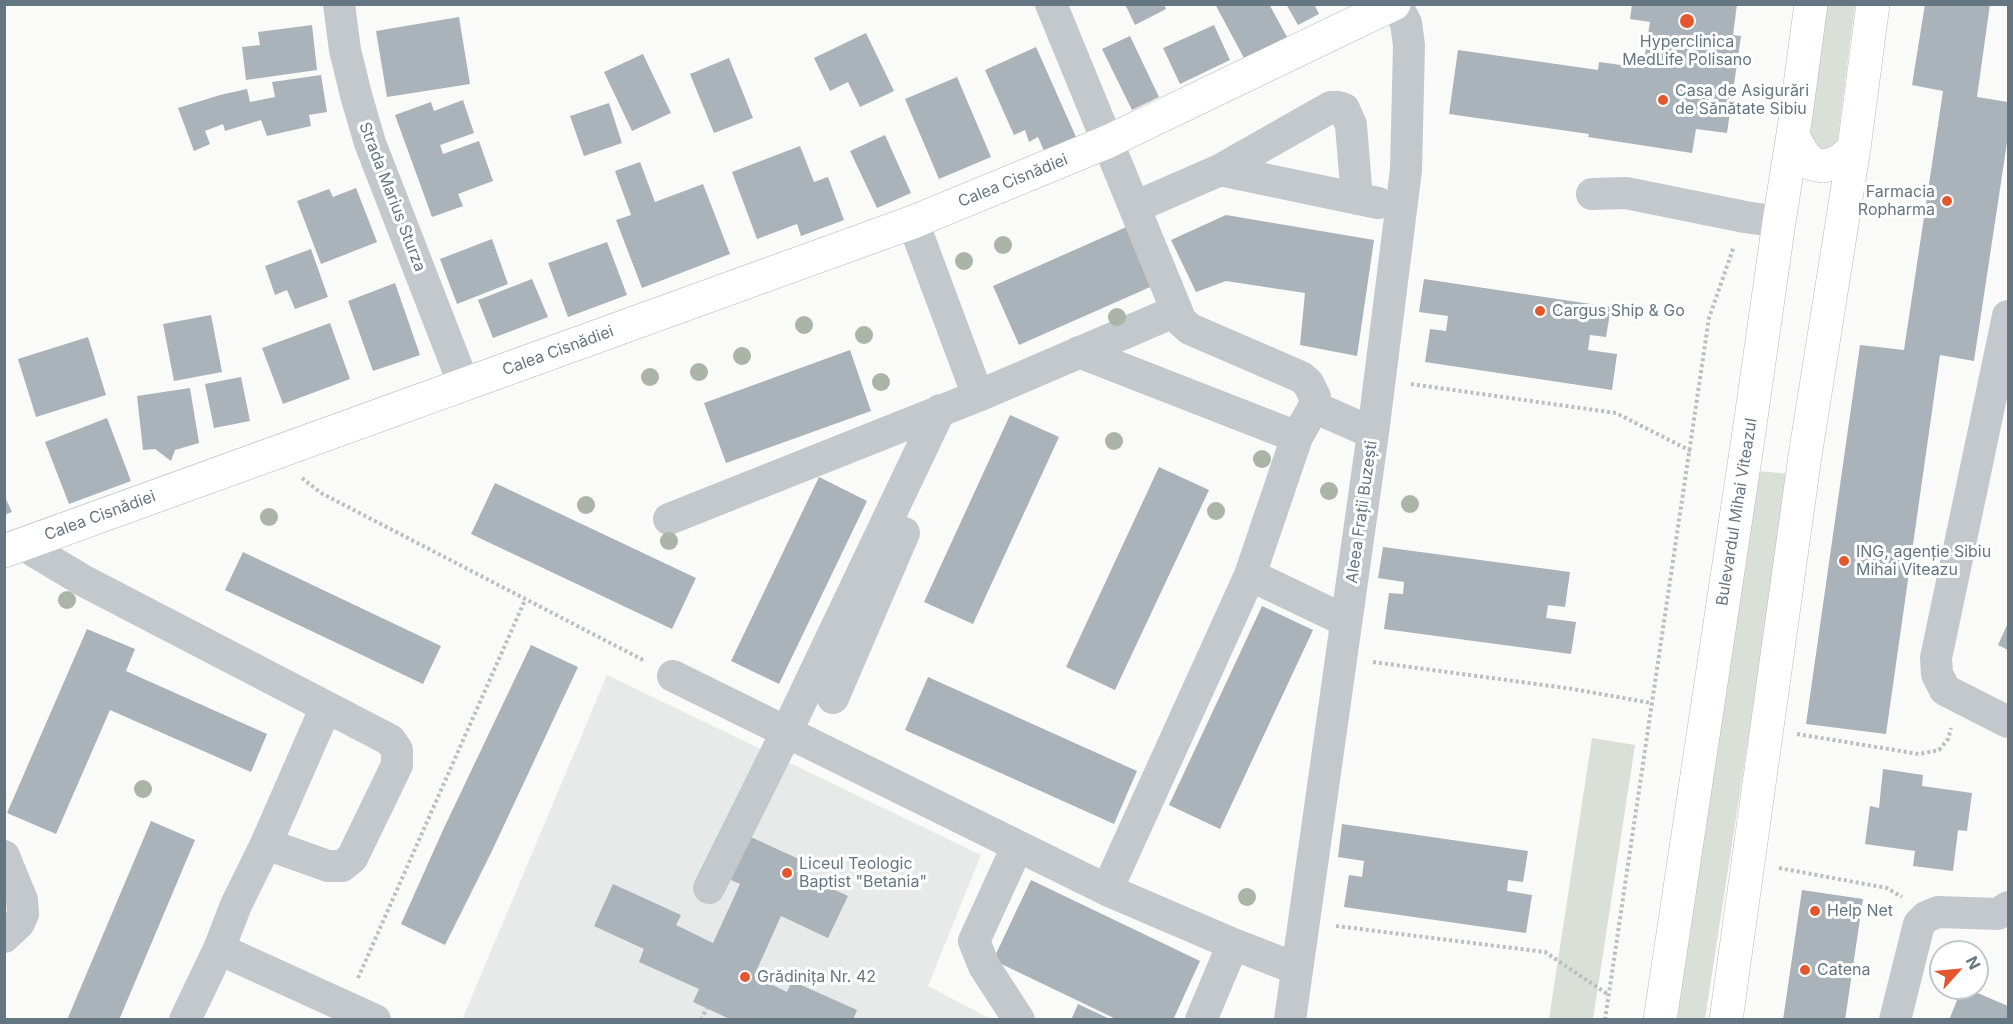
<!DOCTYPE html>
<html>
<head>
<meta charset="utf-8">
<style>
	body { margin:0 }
	#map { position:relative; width:2013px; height:1024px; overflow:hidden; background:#fafaf8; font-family:Inter,sans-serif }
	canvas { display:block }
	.frame { position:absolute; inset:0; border:6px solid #657683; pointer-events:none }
	.north { position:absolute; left:1929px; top:940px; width:60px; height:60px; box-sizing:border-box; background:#fff; border:2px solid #c1c8cd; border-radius:50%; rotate:63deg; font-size:16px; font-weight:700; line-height:24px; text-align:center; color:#657683 }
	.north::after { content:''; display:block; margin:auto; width:21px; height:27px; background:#e4572e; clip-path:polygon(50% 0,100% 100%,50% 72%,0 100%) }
</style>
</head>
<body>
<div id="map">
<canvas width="2013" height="1024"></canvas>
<div class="frame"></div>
<div class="north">N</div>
</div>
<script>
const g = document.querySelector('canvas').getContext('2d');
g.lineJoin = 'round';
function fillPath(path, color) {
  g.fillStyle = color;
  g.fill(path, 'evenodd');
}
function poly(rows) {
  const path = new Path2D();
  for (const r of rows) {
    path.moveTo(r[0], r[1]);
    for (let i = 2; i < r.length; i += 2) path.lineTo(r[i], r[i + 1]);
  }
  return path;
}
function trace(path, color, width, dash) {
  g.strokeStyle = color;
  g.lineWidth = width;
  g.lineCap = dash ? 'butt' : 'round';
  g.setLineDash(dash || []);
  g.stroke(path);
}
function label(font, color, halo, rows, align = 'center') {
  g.font = font + ' Inter,sans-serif';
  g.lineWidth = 6;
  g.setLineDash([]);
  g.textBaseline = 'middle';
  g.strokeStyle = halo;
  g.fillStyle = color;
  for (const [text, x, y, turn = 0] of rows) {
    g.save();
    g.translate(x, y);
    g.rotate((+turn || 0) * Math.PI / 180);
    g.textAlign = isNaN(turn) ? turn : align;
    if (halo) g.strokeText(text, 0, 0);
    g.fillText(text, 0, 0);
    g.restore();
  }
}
fillPath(poly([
	[607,675,981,855,928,986,991,1019,462,1020]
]), '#e8e9e9');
fillPath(poly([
	[1826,5,1855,5,1837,144,1820,152,1808,136],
	[1758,471,1789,474,1705,1019,1677,1020],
	[1592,738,1635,745,1593,1019,1549,1019]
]), '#dadfd7');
fillPath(poly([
	[1125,4,1164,4,1166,9,1135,25],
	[1215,4,1269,4,1287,37,1245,60],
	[1286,4,1314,4,1319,14,1298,25],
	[1632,4,1737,4,1733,35,1741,36,1727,133,1696,129,1692,153,1588,137,1589,134,1449,114,1458,50,1598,70,1599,62,1643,68,1650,22,1630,19],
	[1925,4,1990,4,1977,97,2008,102,2008,136,1974,361,1940,355,1886,734,1806,724,1860,345,1904,350,1943,91,1912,85],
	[459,17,470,84,387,97,376,31],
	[312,25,317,70,246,80,242,47,260,45,258,32],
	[1214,25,1230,60,1180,84,1163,48],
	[866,33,894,91,860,107,848,82,830,91,814,58],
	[1130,36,1159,97,1132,110,1102,49],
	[1036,47,1076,137,1044,151,1038,137,1029,142,1025,130,1014,135,985,70],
	[643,54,671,113,632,131,604,72],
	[729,58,753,118,714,133,690,74],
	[321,75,327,112,309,115,311,126,267,136,261,120,225,131,223,124,205,131,210,144,194,151,178,108,220,95,247,89,250,102,275,97,272,82],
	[957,77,991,157,939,179,905,99],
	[463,100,474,133,440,145,443,154,479,141,493,181,458,194,463,206,432,217,395,115,431,102,434,111],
	[609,103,622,143,584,156,570,116],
	[885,135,911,193,877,208,850,151],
	[800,146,814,182,828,177,844,220,801,236,797,224,757,239,732,172],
	[640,162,655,202,703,184,730,254,642,288,616,220,631,215,615,171],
	[356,188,377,242,321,264,297,201,329,189,333,197],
	[1226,215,1374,240,1357,356,1300,345,1305,293,1226,281,1196,292,1171,240],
	[1131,225,1157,284,1019,345,993,286],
	[492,239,508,284,457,304,440,259],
	[607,242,627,295,568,317,548,263],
	[311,249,328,297,295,309,287,290,275,295,265,266],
	[532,279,548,317,493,338,478,300],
	[1424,279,1611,307,1606,337,1590,335,1588,350,1617,354,1612,390,1425,362,1430,329,1446,331,1448,316,1419,312],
	[395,283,420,355,373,371,348,301],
	[211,315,222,372,174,381,163,324],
	[330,323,350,379,283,404,262,348],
	[88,337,106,395,36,417,18,359],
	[850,350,871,411,726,463,704,403],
	[241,377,250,421,214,428,205,384],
	[190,388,199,443,175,450,171,461,155,449,143,450,137,396],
	[1010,415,1059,437,973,624,924,602],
	[107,418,131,481,69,504,45,442],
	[1159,467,1209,490,1115,690,1066,667],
	[819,477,867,501,779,684,731,661],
	[495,483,696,578,672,629,471,534],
	[4,495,12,512,4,515],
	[1383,547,1570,572,1565,607,1548,605,1546,618,1576,622,1571,654,1384,629,1389,593,1403,594,1404,582,1378,578],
	[243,552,441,646,423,684,225,590],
	[1262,606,1313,630,1220,829,1169,805],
	[2008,623,2008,650,1998,645],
	[87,629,135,649,126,671,267,734,251,772,110,710,56,834,7,813],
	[531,645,578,667,491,853,445,945,401,924,443,830],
	[928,677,1137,771,1114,824,905,730],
	[1883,769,1923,775,1922,786,1972,793,1967,831,1958,830,1953,871,1913,866,1915,851,1865,844,1870,806,1879,808],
	[151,821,195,840,119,1020,67,1020],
	[1342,824,1528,851,1523,882,1508,880,1507,891,1532,895,1526,933,1344,907,1349,875,1362,877,1364,861,1338,857],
	[744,834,801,860,796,872,848,896,828,938,781,916,754,976,787,992,792,981,857,1010,853,1020,732,1020,693,1002,699,989,639,962,644,949,594,926,613,884,681,915,676,925,713,943,740,884,724,877],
	[1031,880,1200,961,1173,1020,1118,1020,993,960],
	[1802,890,1863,899,1845,1020,1783,1020],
	[1962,988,1966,988,2008,1006,2008,1020,1949,1020],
	[1078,1004,1112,1020,1071,1020]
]), '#aab3b9');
const major = poly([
	[1793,136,1803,154,1812,164,1823,166,1832,164,1841,160,1854,148],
	[4,551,913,222,1107,142,1394,4],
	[1660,1020,1749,432,1779,222,1796,115,1811,4],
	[1726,1020,1805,456,1854,148,1873,4]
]);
trace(major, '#b5babe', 34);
trace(poly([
	[1411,384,1616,413,1691,451],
	[302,478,321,493,645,661],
	[1373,662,1573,689,1651,703],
	[1797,734,1919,754,1939,750,1948,739,1951,728],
	[1779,868,1887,888,1902,897],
	[1336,926,1545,952,1609,995],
	[358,978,525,600],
	[701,1020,707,1008],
	[1605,1020,1709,318,1734,246]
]), '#bbbfc2', 4, [3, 3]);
trace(poly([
	[339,4,345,50,356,95,370,143,464,385],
	[1051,4,1181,321,1190,329,1301,377,1308,383,1315,397,1314,407,1297,437,1250,575,1107,890],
	[1220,170,1378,203],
	[1592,194,1626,193,1745,217,1779,222],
	[1135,207,1220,170,1331,107,1338,107,1344,109,1351,125,1357,199],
	[913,222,978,396],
	[2008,316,1936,658,1937,674,1945,690,2008,722],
	[1079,352,1297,437],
	[1314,407,1373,433],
	[669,519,978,396,1176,311],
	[22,544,84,581,390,740,397,750,397,765,352,858,342,866,328,866,266,844],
	[1250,575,1346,621],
	[673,676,1107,890,1233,944,1297,969],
	[833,698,904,533],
	[1017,847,974,941,984,966,1019,1020],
	[4,856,22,900,23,914,19,923,4,937],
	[709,888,786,733,940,410],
	[219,949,375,1020],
	[185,1020,219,949,236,905,266,844,326,707],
	[1201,1020,1233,944],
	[1290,1020,1373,433,1406,170,1409,45,1406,23,1396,4],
	[1895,1020,1919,924,1926,917,1938,912,1998,914,2008,907]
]), '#c3c8cc', 32);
trace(major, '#fff', 33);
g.fillStyle = '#aab4a7';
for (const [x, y] of [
	[1003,245],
	[964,261],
	[1117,317],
	[804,325],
	[864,335],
	[742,356],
	[699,372],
	[650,377],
	[881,382],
	[1114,441],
	[1262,459],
	[1329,491],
	[1410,504],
	[586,505],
	[1216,511],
	[269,517],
	[669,541],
	[67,600],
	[143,789],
	[1247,897]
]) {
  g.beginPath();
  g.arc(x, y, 9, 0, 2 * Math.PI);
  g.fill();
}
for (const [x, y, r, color] of [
	[1687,21,8,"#e4572e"],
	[1663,100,6,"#e4572e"],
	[1947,201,6,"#e4572e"],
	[1540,311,6,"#e4572e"],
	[1844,561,6,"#e4572e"],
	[787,873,6,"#e4572e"],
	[1815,911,6,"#e4572e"],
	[1805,970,6,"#e4572e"],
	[745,977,6,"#e4572e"]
]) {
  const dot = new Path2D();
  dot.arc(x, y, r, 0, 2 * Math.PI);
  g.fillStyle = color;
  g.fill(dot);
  trace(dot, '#fff', 2);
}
label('16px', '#657683', '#fff', [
	["Hyperclinica",1687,42,"center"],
	["MedLife Polisano",1687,60,"center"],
	["Casa de Asigurări",1675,91],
	["de Sănătate Sibiu",1675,109],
	["Farmacia",1935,192,"right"],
	["Ropharma",1935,210,"right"],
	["Cargus Ship & Go",1552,311],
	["ING, agenție Sibiu",1856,552],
	["Mihai Viteazu",1856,570],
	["Liceul Teologic",799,864],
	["Baptist \"Betania\"",799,882],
	["Help Net",1827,911],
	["Catena",1817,970],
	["Grădinița Nr. 42",757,977]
], 'left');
label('16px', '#657683', '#fff', [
	["Calea Cisnădiei",1013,181,-22],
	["Strada Marius Sturza",392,197,69],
	["Calea Cisnădiei",558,351,-20],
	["Aleea Frații Buzești",1362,512,-82],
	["Bulevardul Mihai Viteazul",1737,512,-81],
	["Calea Cisnădiei",100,516,-20]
]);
</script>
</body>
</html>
